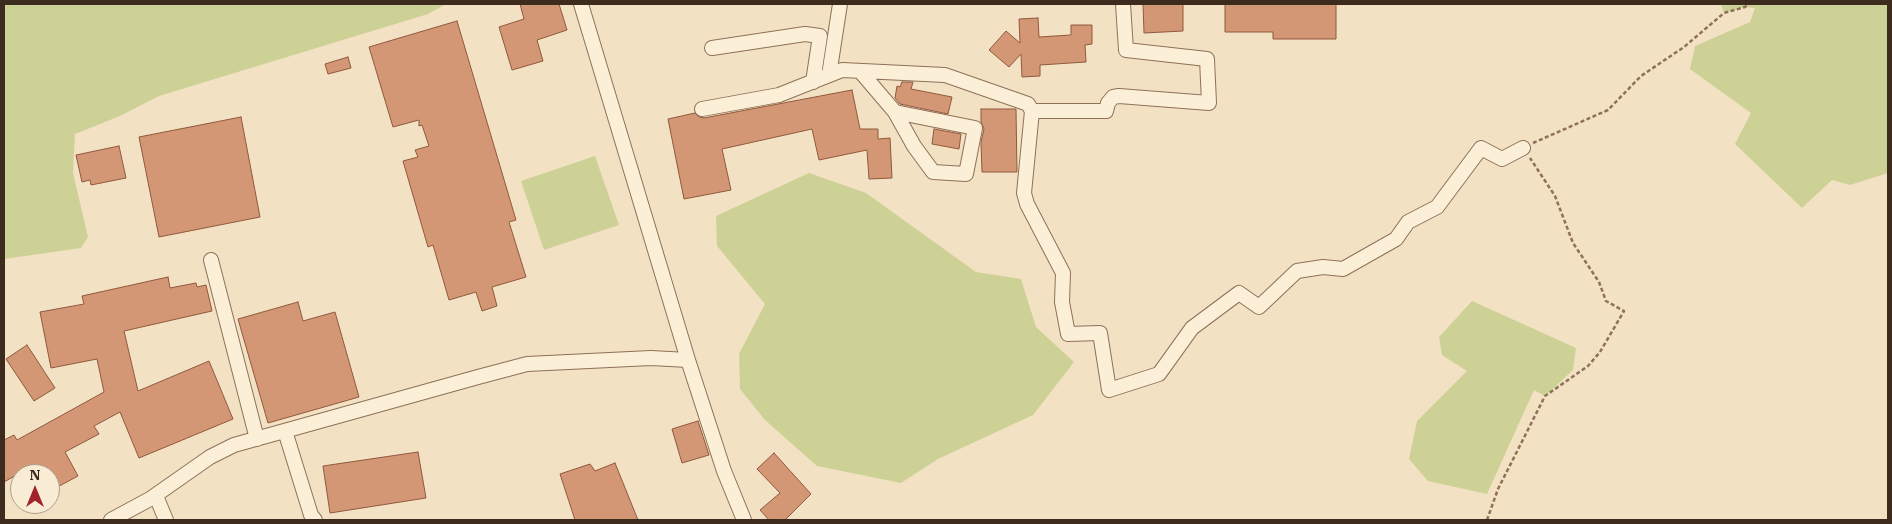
<!DOCTYPE html>
<html>
<head>
<meta charset="utf-8">
<style>
	body { margin:0 }
	#map { position:relative; width:1892px; height:524px; overflow:hidden; background:#f2e1c3; font-family:"IBM Plex Serif",serif }
	canvas { display:block }
	.frame { position:absolute; inset:0; border:5px solid #3d2b1d; pointer-events:none }
	.north { position:absolute; left:10px; top:464px; width:50px; height:50px; box-sizing:border-box; background:#f8ecd4; border:1px solid #ad9f8b; border-radius:50%; rotate:0deg; font-size:14px; font-weight:700; line-height:20px; text-align:center; color:#3d2b1d }
	.north::after { content:''; display:block; margin:auto; width:18px; height:22px; background:#a3232c; clip-path:polygon(50% 0,100% 100%,50% 72%,0 100%) }
</style>
</head>
<body>
<div id="map">
<canvas width="1892" height="524"></canvas>
<div class="frame"></div>
<div class="north">N</div>
</div>
<script>
const g = document.querySelector('canvas').getContext('2d');
g.lineJoin = 'round';
function fillPath(path, color) {
  g.fillStyle = color;
  g.fill(path, 'evenodd');
}
function poly(rows) {
  const path = new Path2D();
  for (const r of rows) {
    path.moveTo(r[0], r[1]);
    for (let i = 2; i < r.length; i += 2) path.lineTo(r[i], r[i + 1]);
  }
  return path;
}
function trace(path, color, width, dash) {
  g.strokeStyle = color;
  g.lineWidth = width;
  g.lineCap = dash ? 'butt' : 'round';
  g.setLineDash(dash || []);
  g.stroke(path);
}
fillPath(poly([
	[4,4,446,4,428,14,159,96,120,116,75,134,73,173,88,237,81,248,4,259],
	[1721,4,1888,4,1888,173,1850,185,1832,180,1802,208,1735,144,1751,113,1690,69,1695,46,1750,22,1755,8,1745,7,1724,13],
	[595,156,619,225,544,250,521,181],
	[809,173,866,193,976,272,1021,279,1036,327,1074,362,1033,415,938,459,901,483,817,466,765,420,740,389,739,354,765,304,717,246,716,216],
	[1472,301,1576,348,1573,370,1545,396,1534,390,1487,494,1428,481,1409,459,1417,421,1467,371,1442,355,1439,337]
]), '#ced196');
const building = poly([
	[520,4,559,4,567,30,537,40,543,61,512,70,499,27,524,19,520,4],
	[1143,4,1183,4,1183,31,1144,33,1143,4],
	[1225,4,1336,4,1336,39,1273,39,1273,32,1225,32,1225,4],
	[1038,18,1039,37,1071,35,1071,25,1092,25,1092,44,1085,45,1086,62,1040,65,1040,76,1022,77,1021,54,1009,67,989,50,1006,31,1020,43,1019,19,1038,18],
	[457,21,516,220,509,222,526,277,492,287,497,306,482,311,476,292,449,300,433,245,428,247,403,161,418,157,415,150,429,146,422,125,419,126,419,120,393,127,369,47,457,21],
	[348,57,351,68,328,74,325,64,348,57],
	[902,82,913,82,911,89,952,97,948,114,900,104,895,98,897,86,900,87,902,82],
	[852,90,860,129,878,129,878,139,890,138,892,178,869,179,867,150,819,160,812,129,722,149,731,190,684,199,668,119,695,113,699,117,704,118,852,90],
	[981,109,1016,109,1017,172,982,172,981,142,984,129,981,122,981,109],
	[241,117,260,217,159,237,139,137,241,117],
	[934,129,961,134,959,149,932,144,934,129],
	[119,146,126,178,91,185,90,180,82,182,76,155,119,146],
	[168,277,170,288,196,283,197,287,206,285,212,311,124,331,138,391,209,361,233,419,139,458,120,412,94,426,99,434,65,452,78,476,50,491,50,474,18,474,4,482,4,440,14,435,17,440,104,392,97,359,51,368,40,312,84,304,82,296,168,277],
	[298,302,303,321,335,312,359,397,268,423,238,319,298,302],
	[27,345,55,388,34,401,6,359,27,345],
	[698,421,709,455,682,463,672,429,698,421],
	[418,452,426,498,330,513,323,466,418,452],
	[774,453,811,494,785,520,769,520,760,510,780,493,757,469,774,453],
	[615,463,638,520,575,520,560,474,590,464,595,471,615,463]
]);
fillPath(building, '#d39776');
trace(building, '#90583c', 1);
const minor = poly([
	[581,4,688,360,724,471,744,520],
	[712,48,805,34,820,36,813,82],
	[860,71,895,112,914,146,933,172,966,174,975,128,895,112],
	[829,75,840,4],
	[702,109,779,95,842,70,945,75,1028,104,1032,111,1024,193,1027,204,1063,273,1062,302,1068,334,1100,333,1109,390,1159,374,1192,328,1239,293,1259,307,1297,271,1323,267,1343,269,1396,239,1408,222,1437,207,1481,148,1502,159,1523,148],
	[1032,111,1106,111,1108,103,1113,97,1119,96,1209,103,1207,59,1126,50,1123,4],
	[211,260,257,439],
	[285,431,311,515,315,520],
	[156,496,166,520],
	[111,520,150,499,210,457,234,445,478,377,527,364,651,358,688,360]
]);
trace(minor, '#8e7158', 16);
trace(poly([
	[1533,143,1608,110,1641,76,1684,47,1724,13,1745,7,1749,4],
	[1487,520,1498,489,1545,396,1588,366,1600,352,1624,311,1606,301,1599,282,1573,243,1555,196,1530,158]
]), '#8e7158', 2.5, [4, 2.5]);
trace(minor, '#fcefd8', 14);
</script>
</body>
</html>
